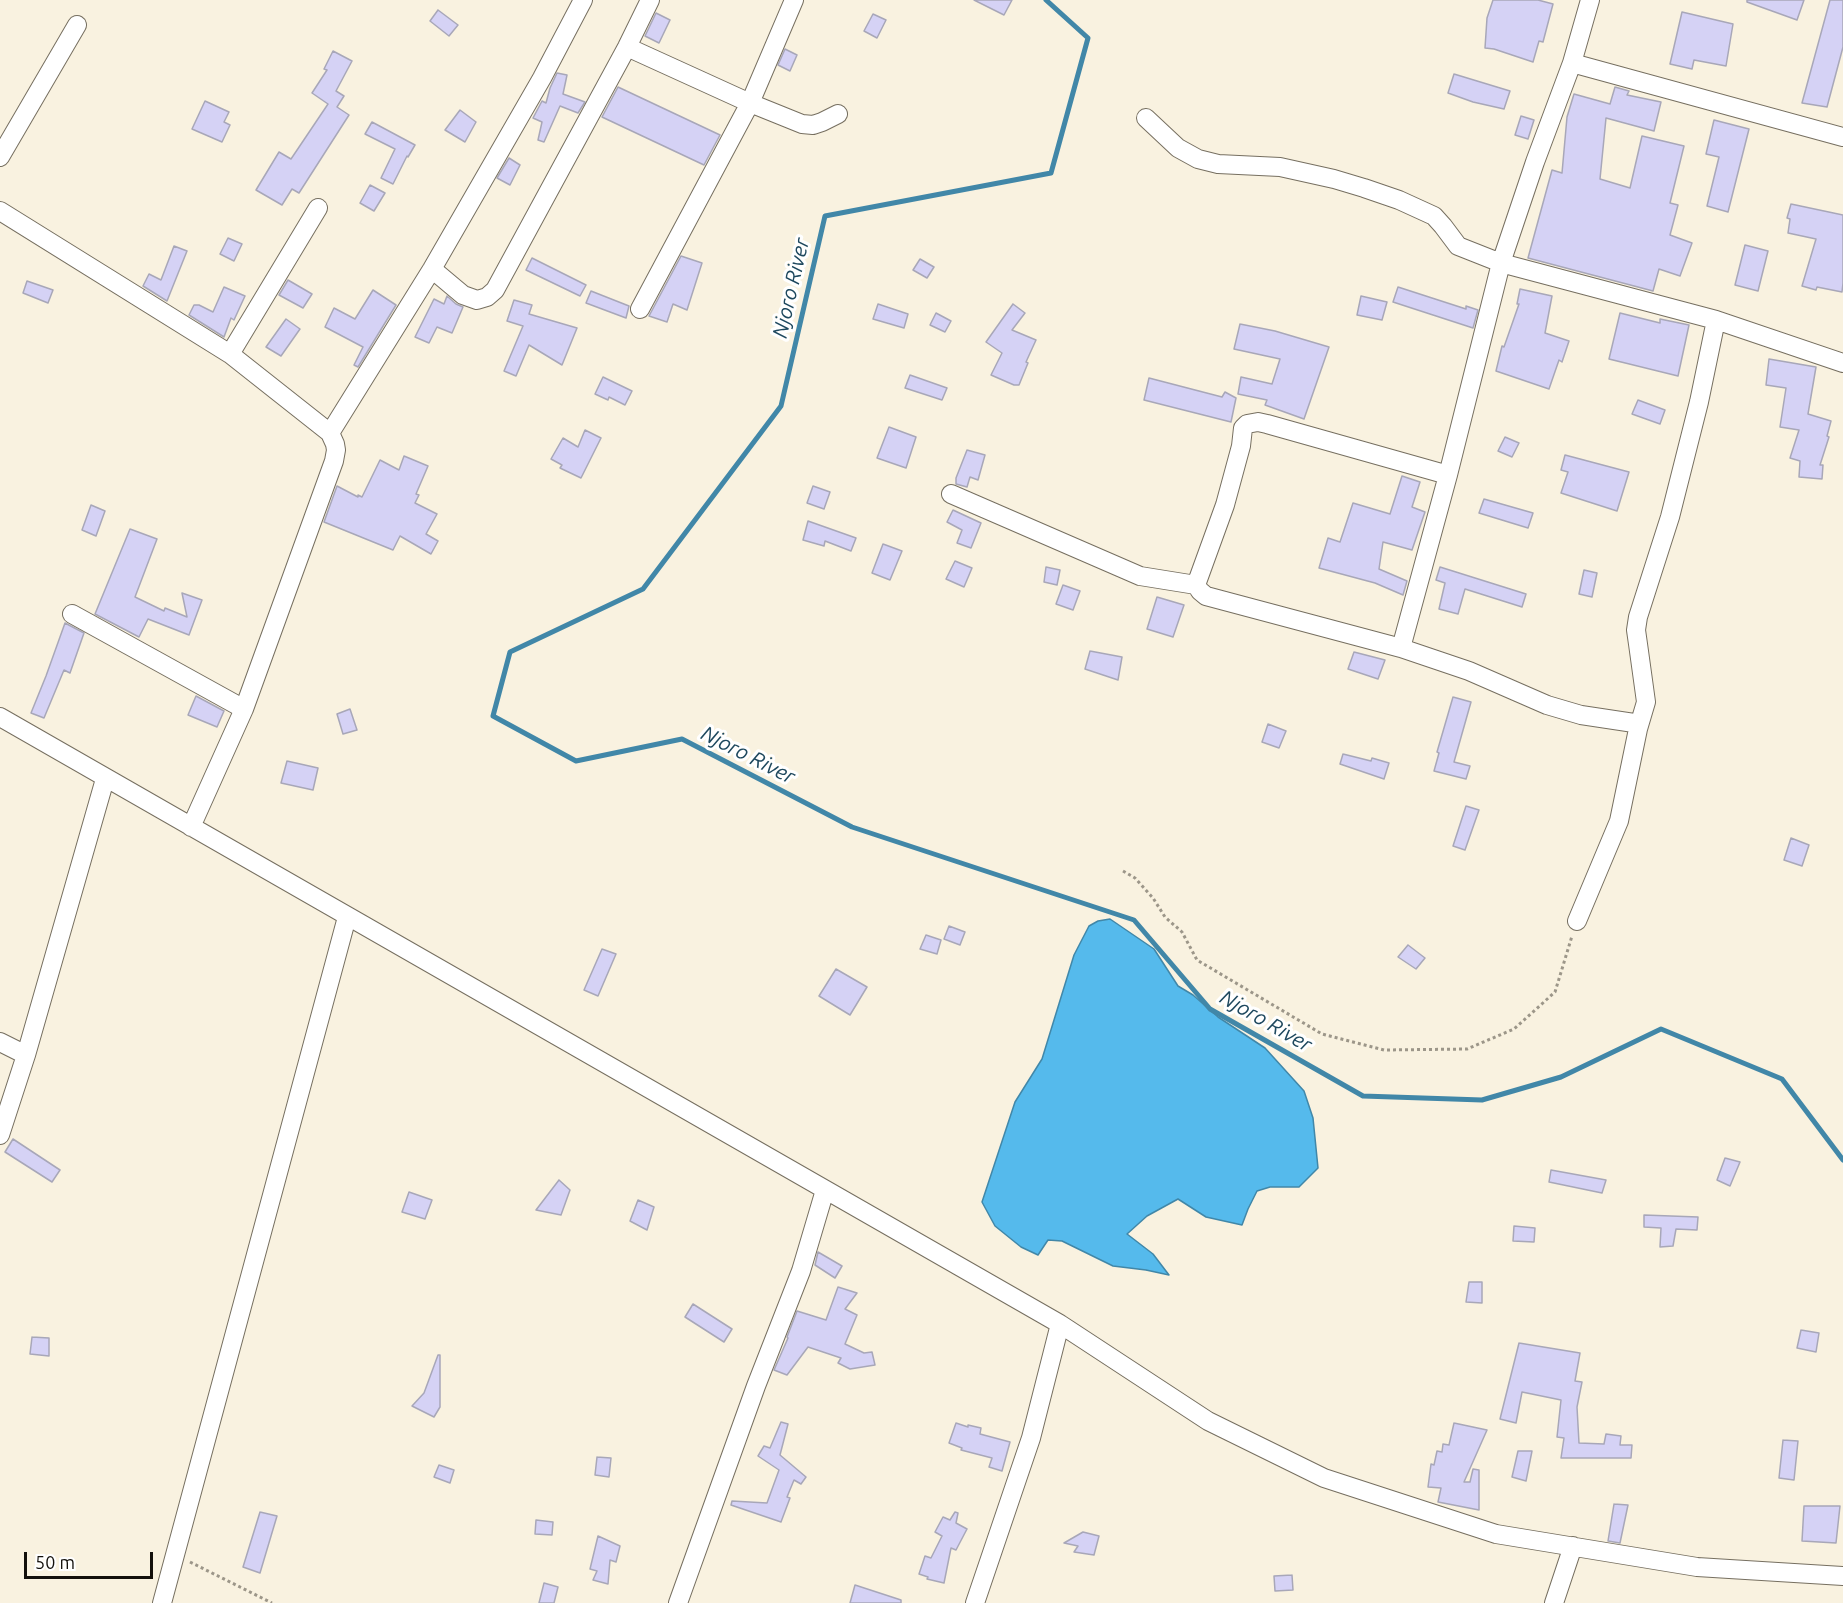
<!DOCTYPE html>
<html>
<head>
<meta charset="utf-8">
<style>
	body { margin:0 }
	#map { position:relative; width:1843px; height:1603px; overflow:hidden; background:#f9f2e0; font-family:Ubuntu,sans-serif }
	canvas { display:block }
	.scale { position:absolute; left:24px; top:1552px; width:129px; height:27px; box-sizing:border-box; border:3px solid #13100b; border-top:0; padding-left:8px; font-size:18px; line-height:21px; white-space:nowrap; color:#13100b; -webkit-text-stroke:4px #fff; paint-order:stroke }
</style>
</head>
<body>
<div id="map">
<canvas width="1843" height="1603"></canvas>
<div class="scale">50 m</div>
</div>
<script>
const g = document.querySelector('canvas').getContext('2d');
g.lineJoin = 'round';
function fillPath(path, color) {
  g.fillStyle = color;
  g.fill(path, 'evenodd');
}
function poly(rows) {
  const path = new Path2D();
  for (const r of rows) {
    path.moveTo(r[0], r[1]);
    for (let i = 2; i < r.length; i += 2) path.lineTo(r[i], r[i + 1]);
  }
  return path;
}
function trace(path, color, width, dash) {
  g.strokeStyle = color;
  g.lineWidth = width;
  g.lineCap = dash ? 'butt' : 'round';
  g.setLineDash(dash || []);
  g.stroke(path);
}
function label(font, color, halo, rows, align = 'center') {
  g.font = font + ' Ubuntu,sans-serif';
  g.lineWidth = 6;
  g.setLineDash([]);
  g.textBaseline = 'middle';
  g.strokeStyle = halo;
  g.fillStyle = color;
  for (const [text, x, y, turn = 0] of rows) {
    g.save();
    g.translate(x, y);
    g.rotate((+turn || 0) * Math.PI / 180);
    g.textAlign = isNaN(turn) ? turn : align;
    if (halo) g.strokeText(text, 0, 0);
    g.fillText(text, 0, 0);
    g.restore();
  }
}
const water = poly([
	[1110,919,1154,949,1178,986,1193,995,1218,1017,1265,1048,1304,1091,1313,1118,1318,1168,1299,1187,1270,1187,1257,1191,1248,1209,1242,1225,1206,1217,1178,1199,1147,1216,1127,1234,1153,1254,1169,1275,1146,1270,1113,1266,1062,1241,1048,1240,1038,1255,1021,1247,995,1226,982,1202,1015,1102,1042,1059,1074,955,1089,926,1098,921,1110,919]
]);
fillPath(water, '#55baec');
trace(water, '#4187a8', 1.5);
trace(poly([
	[1046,0,1088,38,1051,173,825,216,781,406,643,589,510,652,493,716,576,761,682,739,852,827,1134,920,1210,1009,1363,1096,1482,1100,1561,1077,1661,1029,1782,1079,1843,1160]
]), '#4187a8', 5);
const building = poly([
	[974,0,1012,0,1004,15,974,0],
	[1493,0,1538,0,1553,4,1543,42,1539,41,1533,62,1494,49,1485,48,1487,18,1493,0],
	[1747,0,1804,0,1797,20,1747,2,1747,0],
	[1830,0,1843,0,1843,47,1827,107,1802,103,1830,0],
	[438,10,458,25,449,36,430,21,438,10],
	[1682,12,1733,24,1726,66,1694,60,1692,69,1670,64,1682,12],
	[656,13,670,20,659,43,645,36,656,13],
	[873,14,886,20,877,38,864,31,873,14],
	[785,49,797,55,790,71,778,65,785,49],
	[333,51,352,61,336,91,344,96,337,107,349,115,299,193,292,189,282,205,256,190,279,152,291,159,328,104,312,93,327,70,324,69,333,51],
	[557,73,567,75,563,94,585,102,578,113,560,106,544,142,538,140,542,122,533,118,542,101,546,103,550,88,557,73],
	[1454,74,1510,91,1504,109,1473,102,1448,93,1454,74],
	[618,87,720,135,704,165,602,117,618,87],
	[1615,87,1629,91,1627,95,1661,102,1654,131,1606,118,1600,179,1630,188,1642,136,1684,146,1670,203,1678,205,1670,235,1692,243,1680,276,1659,269,1653,291,1528,258,1552,170,1562,173,1567,117,1574,94,1610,104,1615,87],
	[205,101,229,112,224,122,230,125,222,142,192,129,205,101],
	[460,110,476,122,465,142,445,130,460,110],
	[1521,116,1534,120,1528,139,1515,135,1521,116],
	[1714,120,1749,129,1728,212,1707,206,1719,157,1706,154,1714,120],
	[372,122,415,145,408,157,407,156,393,184,381,178,395,149,365,134,372,122],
	[509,158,520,165,510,185,497,178,509,158],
	[370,185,385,193,374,211,360,203,370,185],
	[1791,204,1843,215,1843,283,1842,292,1817,287,1816,290,1802,286,1816,239,1788,233,1790,219,1787,218,1791,204],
	[228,238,242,244,234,261,220,254,228,238],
	[1745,245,1768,251,1758,291,1735,285,1745,245],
	[174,246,187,251,167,301,143,286,149,274,161,280,174,246],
	[681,256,702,263,687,310,673,304,667,322,649,316,681,256],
	[532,258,586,285,580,296,526,270,532,258],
	[920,259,934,267,927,278,913,270,920,259],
	[288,280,312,294,303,308,279,295,288,280],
	[27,281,53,290,48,303,23,293,27,281],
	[224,287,245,296,234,320,231,318,224,337,189,315,194,305,199,305,213,312,224,287],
	[1398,287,1466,309,1466,306,1478,310,1473,328,1393,302,1398,287],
	[1520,289,1552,296,1545,333,1569,341,1562,362,1559,360,1549,389,1496,371,1502,346,1504,347,1519,304,1517,304,1520,289],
	[373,290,396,305,358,367,354,365,363,347,325,327,334,308,355,319,373,290],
	[591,291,629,306,626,318,586,303,591,291],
	[447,296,456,304,463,307,452,333,437,327,429,343,415,337,434,299,444,304,447,296],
	[1361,296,1387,302,1382,320,1357,315,1361,296],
	[514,300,532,305,529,314,577,328,562,365,529,345,516,376,504,371,523,326,507,321,514,300],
	[878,304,908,314,904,328,873,319,878,304],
	[1013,304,1025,313,1012,330,1036,340,1026,362,1028,363,1019,385,1014,385,991,375,1002,353,986,342,1013,304],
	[936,313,951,321,945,332,930,325,936,313],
	[1620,313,1660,323,1660,319,1689,325,1678,376,1609,359,1620,313],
	[286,319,300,329,281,356,266,347,286,319],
	[1240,324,1275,331,1329,347,1304,419,1265,405,1267,400,1238,394,1241,377,1272,384,1280,359,1234,349,1240,324],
	[1769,359,1816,367,1808,414,1831,421,1827,436,1829,437,1820,465,1823,465,1822,479,1799,477,1800,461,1790,458,1799,430,1780,427,1786,388,1766,385,1769,359],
	[910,375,947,388,942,400,905,388,910,375],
	[603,377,632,391,625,405,609,397,608,400,595,394,603,377],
	[1149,378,1222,397,1225,392,1236,398,1231,422,1144,400,1149,378],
	[1638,400,1665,410,1660,424,1632,414,1638,400],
	[889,427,916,437,906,468,877,458,889,427],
	[585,430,601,438,581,478,560,468,562,465,551,459,563,438,578,447,585,430],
	[1505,437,1519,443,1512,457,1498,451,1505,437],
	[967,450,985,455,978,480,970,477,967,487,956,484,956,478,967,450],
	[1565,455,1629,472,1617,511,1561,493,1568,472,1561,470,1565,455],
	[404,456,428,466,416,494,419,495,415,503,437,514,426,534,438,541,431,554,400,536,393,550,324,522,337,486,358,497,358,495,362,497,380,460,399,470,404,456],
	[1402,476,1420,482,1412,507,1425,512,1412,550,1383,542,1379,569,1407,581,1403,595,1375,583,1319,568,1328,538,1340,542,1353,503,1390,514,1402,476],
	[813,486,830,492,824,509,807,503,813,486],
	[1484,499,1533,513,1528,528,1479,513,1484,499],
	[91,505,105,511,96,536,82,530,91,505],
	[953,510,981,523,971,548,957,543,962,530,947,522,953,510],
	[808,521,856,538,851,551,825,541,824,546,803,540,808,521],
	[130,529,157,539,135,597,164,611,165,608,187,617,182,593,202,600,189,635,148,619,139,637,95,614,130,529],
	[883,544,902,551,890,580,872,573,883,544],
	[955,561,972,568,964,587,946,579,955,561],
	[1046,567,1060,570,1057,585,1044,582,1046,567],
	[1440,567,1526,594,1522,607,1465,589,1458,614,1439,609,1445,583,1436,580,1440,567],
	[1584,570,1597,573,1592,597,1579,594,1584,570],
	[1063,585,1080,591,1073,610,1056,604,1063,585],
	[1157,597,1184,605,1173,637,1147,629,1157,597],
	[65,623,84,633,70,673,64,670,44,718,31,713,46,676,65,623],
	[1090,651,1122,657,1118,680,1085,669,1090,651],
	[1354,652,1385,660,1378,679,1348,669,1354,652],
	[196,696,224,711,217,727,188,715,196,696],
	[1453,697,1471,702,1454,762,1470,766,1466,779,1434,771,1439,753,1437,752,1453,697],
	[350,709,357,730,343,734,337,714,350,709],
	[1268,724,1286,731,1279,748,1262,742,1268,724],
	[1343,754,1371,761,1372,758,1389,763,1384,779,1340,764,1343,754],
	[287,761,318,768,313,790,281,783,287,761],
	[1466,806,1479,810,1465,850,1453,846,1466,806],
	[1791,838,1809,845,1802,866,1784,860,1791,838],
	[949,926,965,932,960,945,944,939,949,926],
	[926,935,941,940,937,954,920,949,926,935],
	[1408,945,1425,958,1416,969,1398,957,1408,945],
	[602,949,616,954,598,996,584,990,602,949],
	[836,969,867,987,850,1015,819,996,836,969],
	[13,1139,60,1170,52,1182,5,1152,13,1139],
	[1725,1158,1740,1162,1730,1186,1717,1180,1725,1158],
	[1551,1170,1606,1180,1602,1193,1549,1182,1551,1170],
	[559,1180,570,1190,561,1215,536,1210,559,1180],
	[409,1192,432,1200,425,1219,402,1212,409,1192],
	[638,1200,654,1207,647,1230,630,1221,638,1200],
	[1644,1215,1698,1217,1697,1230,1676,1229,1673,1246,1660,1247,1661,1228,1644,1227,1644,1215],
	[1514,1226,1535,1228,1534,1242,1513,1241,1514,1226],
	[818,1252,842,1266,835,1278,815,1265,818,1252],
	[1469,1282,1482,1282,1482,1303,1466,1302,1469,1282],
	[838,1287,857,1293,845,1309,857,1315,845,1344,864,1353,872,1352,875,1365,850,1369,838,1363,841,1358,808,1347,787,1375,774,1370,788,1338,787,1337,797,1311,826,1320,838,1287],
	[693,1304,732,1329,724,1342,685,1317,693,1304],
	[1801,1330,1819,1333,1816,1352,1797,1348,1801,1330],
	[32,1337,49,1338,49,1356,30,1354,32,1337],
	[1519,1343,1580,1353,1575,1381,1582,1382,1577,1407,1579,1443,1604,1444,1606,1434,1621,1436,1620,1445,1632,1445,1631,1458,1561,1458,1564,1438,1557,1437,1561,1400,1522,1392,1516,1423,1500,1419,1519,1343],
	[438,1355,440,1355,440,1407,434,1417,412,1406,424,1393,438,1355],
	[781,1422,788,1424,780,1455,806,1477,801,1484,794,1480,787,1497,790,1498,781,1522,731,1505,732,1501,767,1503,779,1470,758,1456,764,1446,770,1448,781,1422],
	[956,1423,968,1427,968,1425,981,1428,980,1434,1010,1442,1002,1471,989,1467,992,1458,961,1450,962,1448,949,1443,956,1423],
	[1454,1423,1487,1430,1464,1482,1470,1482,1473,1469,1479,1470,1479,1510,1438,1502,1441,1488,1428,1487,1431,1464,1434,1465,1437,1451,1442,1452,1443,1444,1449,1445,1454,1423],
	[1783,1440,1798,1441,1794,1480,1779,1478,1783,1440],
	[1518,1451,1532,1451,1526,1481,1512,1477,1518,1451],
	[597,1457,611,1458,609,1477,595,1475,597,1457],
	[439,1465,454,1470,450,1483,434,1477,439,1465],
	[1614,1504,1628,1505,1620,1543,1608,1541,1614,1504],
	[1804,1506,1840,1506,1836,1543,1802,1541,1804,1506],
	[260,1512,277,1516,260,1573,243,1567,260,1512],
	[955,1512,958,1513,956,1523,967,1529,956,1550,951,1548,944,1583,927,1579,928,1577,919,1574,925,1556,931,1558,942,1536,935,1532,943,1517,950,1520,955,1512],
	[536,1520,553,1522,552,1535,535,1534,536,1520],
	[1083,1532,1099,1536,1094,1555,1074,1552,1078,1546,1064,1543,1083,1532],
	[598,1536,620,1546,616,1562,610,1560,608,1584,593,1580,597,1571,590,1569,598,1536],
	[1292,1575,1293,1590,1275,1591,1274,1576,1292,1575],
	[544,1583,558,1587,554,1603,539,1603,544,1583],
	[855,1585,901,1600,901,1603,850,1603,855,1585]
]);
fillPath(building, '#d5d2f5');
trace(building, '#a8a7b8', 1.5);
const minor = poly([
	[627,47,750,103,802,124,813,125,822,122,838,114],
	[1572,63,1590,0],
	[1146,118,1178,148,1198,159,1218,164,1280,167,1334,179,1364,188,1399,200,1434,216,1443,226,1458,246,1501,263,1716,320,1843,363],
	[0,157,77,25],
	[0,211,230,354,330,433,335,444,336,450,334,461,244,709,191,827],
	[432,269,463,295,477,300,487,297,495,290,627,47,650,0],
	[640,309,750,103,794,0],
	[230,354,318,208],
	[330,433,432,269,542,78,583,0],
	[1448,475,1267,424,1258,422,1247,424,1243,428,1241,446,1225,505,1196,585,1200,591,1206,596,1401,648,1469,671,1547,705,1581,715,1634,723,1638,729],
	[951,494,1140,576,1196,585],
	[72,614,244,709],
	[1401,648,1448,475,1501,263,1535,162,1572,63,1843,137],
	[0,717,1060,1324,1208,1421,1324,1478,1496,1534,1697,1567,1843,1576],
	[1577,921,1619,821,1638,729,1646,702,1638,644,1636,630,1638,617,1670,517,1699,402,1716,320],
	[0,1042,26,1055],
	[0,1135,26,1055,105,779],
	[162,1603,347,917],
	[678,1603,756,1386,801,1271,825,1190],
	[975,1603,1031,1438,1060,1324],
	[1554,1603,1573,1546]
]);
trace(minor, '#766f60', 20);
trace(poly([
	[1123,871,1135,878,1153,898,1165,917,1182,932,1197,960,1322,1034,1384,1050,1467,1049,1514,1029,1555,992,1572,936],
	[190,1562,272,1603]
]), '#9c9689', 3, [3, 3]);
trace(minor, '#fff', 18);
label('italic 21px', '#1e485e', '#fff', [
	["Njoro River",791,288,-77],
	["Njoro River",748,755,27],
	["Njoro River",1266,1021,30]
]);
</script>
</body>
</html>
